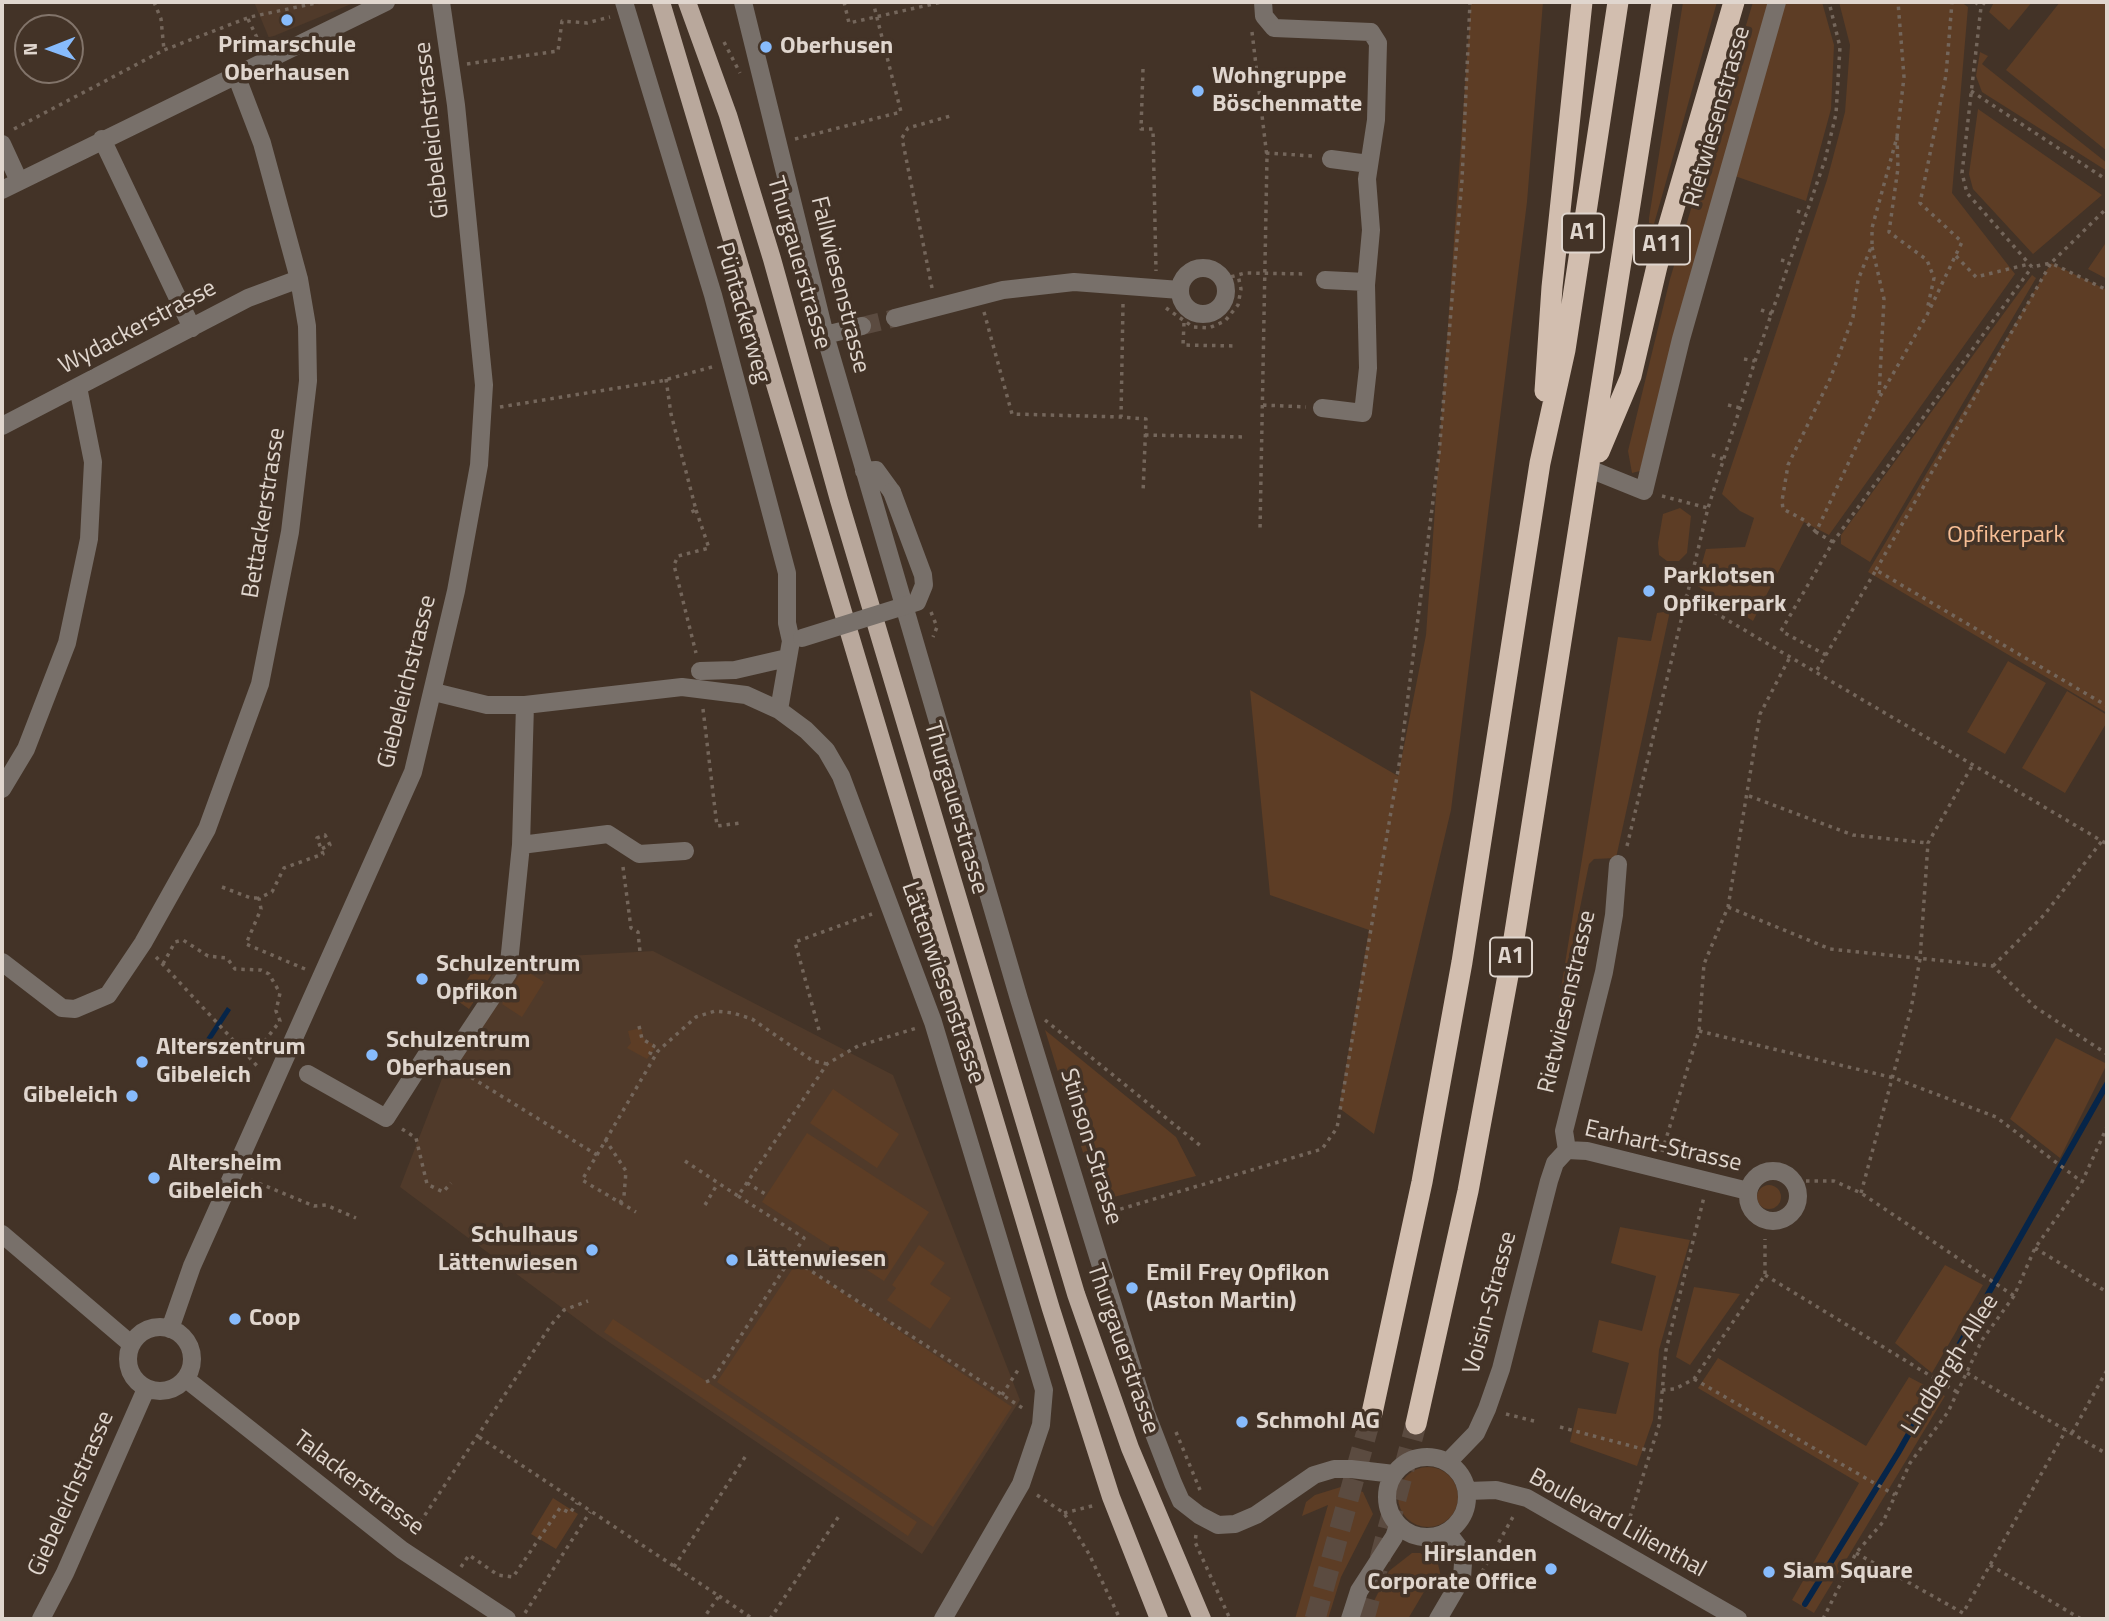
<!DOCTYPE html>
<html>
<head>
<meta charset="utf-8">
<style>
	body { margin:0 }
	#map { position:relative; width:2109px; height:1621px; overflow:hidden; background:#433327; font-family:"Titillium Web",sans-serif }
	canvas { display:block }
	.frame { position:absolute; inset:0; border:4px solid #e0d6ce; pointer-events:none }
	.north { position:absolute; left:14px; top:14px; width:70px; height:70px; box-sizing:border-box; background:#433327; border:2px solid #82746a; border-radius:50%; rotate:269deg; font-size:19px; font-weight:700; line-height:28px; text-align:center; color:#e0d6ce }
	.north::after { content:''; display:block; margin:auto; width:24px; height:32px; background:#87bbfc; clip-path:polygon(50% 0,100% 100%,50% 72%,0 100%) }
</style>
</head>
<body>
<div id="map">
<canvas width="2109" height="1621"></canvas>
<div class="frame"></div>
<div class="north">N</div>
</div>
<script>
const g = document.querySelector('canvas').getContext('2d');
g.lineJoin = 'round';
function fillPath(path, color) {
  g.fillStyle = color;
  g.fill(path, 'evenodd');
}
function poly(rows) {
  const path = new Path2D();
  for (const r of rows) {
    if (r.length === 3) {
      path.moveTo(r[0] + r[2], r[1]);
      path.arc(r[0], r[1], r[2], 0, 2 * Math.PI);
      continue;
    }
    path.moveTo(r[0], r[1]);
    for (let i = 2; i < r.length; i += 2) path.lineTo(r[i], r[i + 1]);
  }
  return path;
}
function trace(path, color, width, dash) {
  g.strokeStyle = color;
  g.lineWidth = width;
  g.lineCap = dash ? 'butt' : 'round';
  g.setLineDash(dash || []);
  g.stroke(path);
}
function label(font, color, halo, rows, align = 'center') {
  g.font = font + ' "Titillium Web",sans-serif';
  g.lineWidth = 7;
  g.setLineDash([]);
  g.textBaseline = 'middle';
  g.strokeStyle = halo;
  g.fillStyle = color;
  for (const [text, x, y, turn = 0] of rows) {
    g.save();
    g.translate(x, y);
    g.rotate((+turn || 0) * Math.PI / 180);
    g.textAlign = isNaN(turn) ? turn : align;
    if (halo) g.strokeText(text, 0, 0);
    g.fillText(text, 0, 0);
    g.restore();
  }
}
fillPath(poly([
	[254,2,356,2,269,38],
	[653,951,893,1075,1020,1400,922,1554,597,1334,400,1187,448,1063,500,960]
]), '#503a2a');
fillPath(poly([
	[1471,2,1543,2,1527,202,1451,810,1374,1134,1339,1108,1369,930,1270,895,1250,690,1398,776,1426,635],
	[1683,2,1717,2,1654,224,1649,223,1649,218],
	[1753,2,1771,2,1685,294,1640,471,1632,473,1628,451,1670,279],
	[1783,2,1822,2,1834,45,1831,109,1806,201,1732,175],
	[1839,2,1961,2,1968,7,1952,193,2015,274,1829,535,1804,522,1753,621,1696,585,1706,549,1745,547,1754,518,1740,511,1722,494,1827,180,1845,112,1850,45],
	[1994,2,2032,2,2009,30,1989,12],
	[2060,2,2107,2,2107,151,2006,70],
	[1980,52,1988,56,1982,64,2107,163,2107,171,1982,92,1976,76],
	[1978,109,2102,195,2033,254,1973,189,1969,174],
	[2107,241,2107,279,2088,269],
	[2051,263,2107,290,2107,713,1868,572],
	[2032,275,2036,278,1870,562,1841,544,1841,535],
	[1680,508,1691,516,1687,553,1679,561,1667,561,1659,555,1658,543,1663,514],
	[1670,611,1616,858,1594,859,1589,864,1551,1050,1618,637,1651,641,1657,613],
	[2008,661,2046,683,2005,754,1967,732],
	[2067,691,2107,715,2107,722,2065,793,2022,768],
	[482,956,497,966,469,1009,455,999],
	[523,969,544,982,522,1017,502,1004],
	[641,1028,644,1039,656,1046,647,1059,627,1048,631,1043,628,1031],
	[1045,1030,1176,1137,1196,1176,1098,1201],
	[2056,1038,2107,1064,2060,1158,2010,1119],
	[833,1089,899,1134,877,1168,810,1123],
	[807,1133,929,1212,884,1281,762,1202],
	[1769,1197,12],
	[1620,1227,1690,1240,1659,1350,1653,1420,1637,1466,1570,1442,1578,1408,1616,1414,1629,1363,1592,1352,1599,1320,1642,1331,1656,1276,1611,1263],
	[919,1245,945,1263,930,1284,951,1298,930,1329,887,1300,896,1288,892,1285],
	[797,1262,1012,1407,933,1527,717,1382],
	[1945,1265,1983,1285,1932,1373,1895,1343],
	[1694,1287,1740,1294,1690,1365,1676,1357],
	[613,1319,917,1522,908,1536,604,1332],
	[1718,1358,1866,1446,1909,1377,1945,1396,1814,1613,1792,1600,1859,1483,1698,1388],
	[1428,1497,30],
	[1344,1486,1363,1492,1373,1514,1341,1577,1328,1619,1295,1619,1328,1505,1302,1516,1306,1502,1315,1495],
	[553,1498,578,1514,556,1549,531,1534],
	[1412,1553,1420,1553,1438,1564,1442,1581,1440,1592,1428,1585,1408,1619,1365,1619,1389,1571]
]), '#5d3d25');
fillPath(poly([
	[227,1007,231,1010,204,1051,200,1048]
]), '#062549');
trace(poly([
	[1805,1604,1898,1453,2107,1084]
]), '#062549', 6);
trace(poly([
	[862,326,895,318]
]), '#5b4b40', 18, [18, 9]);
trace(poly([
	[1315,1619,1372,1413],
	[1364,1619,1416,1424]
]), '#5b4b40', 21, [21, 10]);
trace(poly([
	[154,2,161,19,164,50],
	[844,2,849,23,942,2],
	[1975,2,1981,7],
	[1985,2,1981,7,1962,173,1967,193,2032,267,2051,263,2107,208],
	[248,19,260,44],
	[1252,32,1267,157,1260,530],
	[724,42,740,73],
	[467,64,558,51,562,21,587,23,610,17],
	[1143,69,1141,129,1153,129,1156,271],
	[1971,91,2107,180],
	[14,129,164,50,250,17,321,2],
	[1897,137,1898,168,1889,232,1927,260,1934,278,1927,310],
	[795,139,901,112,873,2],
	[1266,153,1313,156],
	[1797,211,1806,214],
	[1872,247,1884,299,1879,396],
	[1956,256,1976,277,2029,264],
	[1781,260,1789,262],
	[1223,279,1245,273,1307,274],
	[932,288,902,138,908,128,954,115],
	[1123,304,1121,417,1146,419,1143,493],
	[1166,308,1193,327,1209,328,1225,321,1238,305,1241,289,1238,275],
	[1761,310,1772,314],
	[984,312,1012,414,1121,417],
	[1184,323,1183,345,1236,346],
	[1744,359,1755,361],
	[666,379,671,414,696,510,691,512],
	[1263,405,1306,407],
	[1728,405,1740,408],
	[500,407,661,381,712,367],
	[1145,435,1247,437],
	[1712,455,1723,459],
	[1662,496,1708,508],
	[696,510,709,548,678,556,674,565,696,653],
	[1816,532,1804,520,1783,509,1782,501,1788,465,1830,379,1853,317,1858,280,1872,245,1872,228,1897,137,1904,77,1898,2],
	[1833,542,1816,532,1879,398,1927,315,1962,242,1920,203,1946,75,1952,2],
	[1876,570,2051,263,2107,290],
	[1685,595,2107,844],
	[931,612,937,627,933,637],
	[1826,655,1781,631,1833,542,2032,267],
	[1817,670,1876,570,2107,706],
	[703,709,717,826,740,823],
	[1749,796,1853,835,1928,843],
	[1627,846,1708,508,1755,361,1825,160,1836,114,1840,47,1829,2],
	[623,867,631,928,638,932,640,952],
	[222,887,251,898,259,898],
	[1728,907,1830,949,1993,966,2035,1007,2107,1054],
	[156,957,260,1069],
	[163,964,175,942,183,940,208,956,227,958,235,969,261,970,269,974,280,993,276,1011,280,1021,251,1059],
	[1993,966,2044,915,2102,841],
	[305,969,246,944,261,909,259,898,272,892,284,868,323,854,317,838,325,835,330,845,321,849],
	[1045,1020,1202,1147],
	[639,1026,642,1039,654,1046,650,1053,654,1055],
	[819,1030,795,942,872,914],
	[1699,1031,1894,1078,1996,1117,2082,1182],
	[464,1073,597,1155,582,1180,636,1212],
	[402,1129,416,1138,427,1184,443,1192,451,1183],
	[605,1139,626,1171,624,1196,620,1203],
	[1662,1152,1699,1031,1704,964,1728,907,1760,714,1791,655],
	[597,1155,658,1051,696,1017,715,1011,733,1013,752,1019,813,1061,827,1064],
	[685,1161,738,1196,827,1064,858,1046,917,1028],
	[251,1180,314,1206,326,1205,356,1218],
	[1806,1181,1834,1181,1861,1193,2014,1296],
	[747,1183,767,1195],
	[1861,1193,1911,1009,1920,959,1928,843,1972,766],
	[738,1196,804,1238,791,1258,1024,1409],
	[705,1205,718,1183],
	[1104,1214,1322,1149,1337,1128,1400,759,1439,454,1462,180,1470,2],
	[2035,1248,2107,1292],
	[1765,1275,1957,1392],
	[1967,1373,2107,1454],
	[1694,1379,1895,1495],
	[706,1382,713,1379,791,1258],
	[1662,1390,1675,1389,1694,1379,1765,1275,1765,1239],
	[1002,1395,1018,1370],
	[1506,1414,1534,1421],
	[1560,1427,1650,1451],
	[1176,1432,1200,1490],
	[2072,1433,2107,1370],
	[479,1437,719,1596,703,1619],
	[1037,1495,1064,1513,1089,1554,1120,1619],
	[1064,1513,1096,1505],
	[1625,1533,1659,1425,1666,1350,1704,1197],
	[1196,1535,1195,1542,1230,1619],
	[416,1536,413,1533,551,1325,564,1310,588,1301],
	[1856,1553,1963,1613,2066,1430],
	[1990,1565,2081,1619],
	[461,1567,469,1555,498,1575,513,1577,560,1508,570,1513,577,1503],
	[674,1567,747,1454],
	[1482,1572,1514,1515],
	[719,1596,753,1619],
	[525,1613,590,1512],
	[770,1619,839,1516],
	[1823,1619,1856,1553,1883,1522,1910,1463,1948,1412,1982,1340,2014,1296,2035,1248,2082,1182,2107,1127]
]), '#74665b', 3.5, [3.5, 5]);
trace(poly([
	[624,2,713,295,787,573,787,623,791,641,779,710],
	[743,2,825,335,1019,999,1146,1413,1173,1483,1181,1501,1199,1515,1218,1525,1235,1524,1256,1515,1314,1475,1334,1469,1351,1469,1394,1474],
	[1263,2,1264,16,1274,28,1371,32,1378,43,1376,120,1367,179,1371,230,1366,285,1368,368,1363,413,1322,408],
	[102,139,192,328],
	[2,144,19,181],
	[1331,159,1369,164],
	[2,190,386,2],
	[1203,291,23],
	[1325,280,1366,282],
	[895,318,1003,290,1074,282,1180,290],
	[825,335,862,326],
	[2,426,248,298,299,279],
	[1592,470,1644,491,1681,339,1777,2],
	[864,471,876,470,892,492],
	[700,671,735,670,787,658],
	[434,692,487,705,525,705,682,687,746,695,779,710,806,730,826,750,841,776,933,1022,1044,1390,1041,1425,1021,1484,943,1619],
	[2,789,26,749,67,643,89,539,93,462,78,387],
	[521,845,608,834,639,854,685,851],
	[2,962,62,1008,75,1009,108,995,143,943,207,829,260,684,290,532,308,381,307,326,299,279,262,143,236,75],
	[308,1074,386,1118,429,1051,448,1063,508,973,521,845,525,705],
	[1567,1150,1564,1131,1604,972,1614,915,1618,864],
	[1567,1150,1587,1151,1748,1191],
	[1773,1196,25],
	[2,1234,131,1344],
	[160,1359,32],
	[170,1329,192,1266,413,772,456,591,479,465,484,385,456,105,441,2],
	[186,1379,402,1550,507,1619],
	[1427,1497,40],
	[1448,1462,1476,1433,1487,1409,1501,1369,1549,1181,1555,1163,1567,1150],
	[1468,1491,1496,1490,1527,1498,1738,1619],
	[41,1619,65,1573,146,1389],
	[1350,1619,1359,1591,1394,1537,1398,1526],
	[1438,1619,1462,1578,1463,1563,1460,1549,1448,1533]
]), '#78706a', 18);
trace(poly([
	[661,2,1051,1309,1111,1497,1159,1619],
	[687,2,728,115,772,259,839,500,1076,1294,1130,1448,1202,1619]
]), '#b9a89c', 18);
trace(poly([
	[1545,391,1552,287,1582,2],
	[1599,452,1631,376,1657,266,1734,2],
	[1372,1413,1422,1182,1462,962,1540,463,1565,350,1618,2],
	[1416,1424,1468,1191,1509,970,1662,2]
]), '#d2beaf', 21);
trace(poly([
	[802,638,917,602,924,585,923,575,892,492]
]), '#78706a', 18);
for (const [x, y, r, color] of [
	[287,20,7,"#87bbfc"],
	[766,47,7,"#87bbfc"],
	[1198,91,7,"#87bbfc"],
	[1649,591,7,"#87bbfc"],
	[422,979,7,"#87bbfc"],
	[372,1055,7,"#87bbfc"],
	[142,1062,7,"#87bbfc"],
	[132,1096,7,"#87bbfc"],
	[154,1178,7,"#87bbfc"],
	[592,1250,7,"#87bbfc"],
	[732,1260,7,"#87bbfc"],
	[1132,1288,7,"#87bbfc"],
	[235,1319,7,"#87bbfc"],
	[1242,1422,7,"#87bbfc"],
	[1551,1569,7,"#87bbfc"],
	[1769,1572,7,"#87bbfc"]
]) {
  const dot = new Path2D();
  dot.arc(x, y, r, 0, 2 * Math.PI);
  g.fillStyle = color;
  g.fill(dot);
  trace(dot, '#433327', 2.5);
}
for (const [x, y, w] of [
	[1583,233,42],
	[1662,245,56],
	[1511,957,42]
]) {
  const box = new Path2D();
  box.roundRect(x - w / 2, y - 19.5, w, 39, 5);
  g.fillStyle = '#433327';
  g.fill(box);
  trace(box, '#e0d6ce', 2);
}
label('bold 23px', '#e0d6ce', null, [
	["A1",1583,233],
	["A11",1662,245],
	["A1",1511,957]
]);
label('bold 24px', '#e0d6ce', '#433327', [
	["Primarschule",287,46,"center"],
	["Oberhausen",287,74,"center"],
	["Oberhusen",780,47],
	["Wohngruppe",1212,77],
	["Böschenmatte",1212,105],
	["Parklotsen",1663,577],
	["Opfikerpark",1663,605],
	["Schulzentrum",436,965],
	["Opfikon",436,993],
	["Schulzentrum",386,1041],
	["Oberhausen",386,1069],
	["Alterszentrum",156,1048],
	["Gibeleich",156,1076],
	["Gibeleich",118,1096,"right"],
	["Altersheim",168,1164],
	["Gibeleich",168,1192],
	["Schulhaus",578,1236,"right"],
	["Lättenwiesen",578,1264,"right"],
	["Lättenwiesen",746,1260],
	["Emil Frey Opfikon",1146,1274],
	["(Aston Martin)",1146,1302],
	["Coop",249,1319],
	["Schmohl AG",1256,1422],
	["Hirslanden",1537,1555,"right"],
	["Corporate Office",1537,1583,"right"],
	["Siam Square",1783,1572]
], 'left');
label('24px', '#e0d6ce', '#433327', [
	["Rietwiesenstrasse",1718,117,-74],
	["Giebeleichstrasse",433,130,-96],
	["Thurgauerstrasse",798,263,74],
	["Fallwiesenstrasse",839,285,76],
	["Püntackerweg",742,313,74],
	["Wydackerstrasse",138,328,-28],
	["Bettackerstrasse",265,513,-81],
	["Giebeleichstrasse",408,682,-76],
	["Thurgauerstrasse",955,808,74],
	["Lättenwiesenstrasse",942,983,71],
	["Rietwiesenstrasse",1568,1002,-77],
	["Stinson-Strasse",1090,1147,73],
	["Earhart-Strasse",1663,1147,13],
	["Voisin-Strasse",1491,1303,-75],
	["Thurgauerstrasse",1122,1349,71],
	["Lindbergh-Allee",1951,1365,-58],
	["Talackerstrasse",358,1484,37],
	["Giebeleichstrasse",72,1494,-66],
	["Boulevard Lilienthal",1617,1524,29]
]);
label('24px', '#f7be95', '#433327', [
	["Opfikerpark",2006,536]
]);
</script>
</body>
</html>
